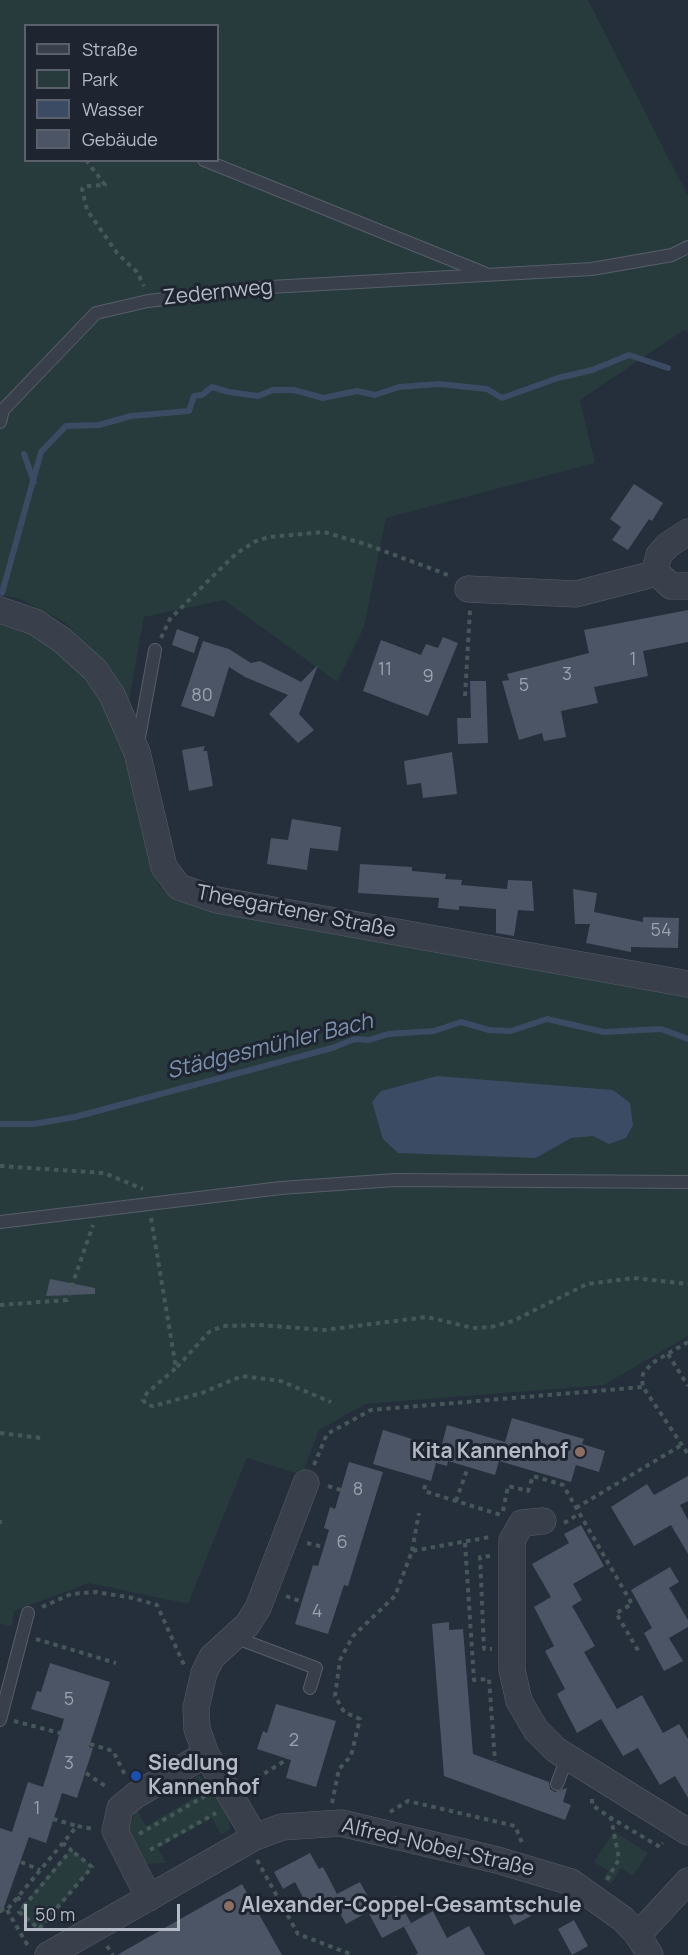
<!DOCTYPE html>
<html>
<head>
<meta charset="utf-8">
<style>
	body { margin:0 }
	#map { position:relative; width:688px; height:1955px; overflow:hidden; background:#252e3b; font-family:Manrope,sans-serif }
	canvas { display:block }
	.legend { position:absolute; left:24px; top:24px; width:195px; height:138px; box-sizing:border-box; background:#1e2530; border:2px solid #5a616c; margin:0; padding:8px 10px; list-style:none; font-size:18px; color:#b4bbc7 }
	.legend li { display:flex; align-items:center; gap:12px; height:30px }
	.legend b { width:30px; border:2px solid #5a616c }
	.scale { position:absolute; left:24px; top:1904px; width:156px; height:27px; box-sizing:border-box; border:3px solid #b4bbc7; border-top:0; padding-left:8px; font-size:18px; line-height:21px; white-space:nowrap; color:#b4bbc7; -webkit-text-stroke:4px #1e2530; paint-order:stroke }
</style>
</head>
<body>
<div id="map">
<canvas width="688" height="1955"></canvas>
<ul class="legend">
<li><b style="height:8px;background:#39404b"></b>Straße</li>
<li><b style="height:16px;background:#273a3c"></b>Park</li>
<li><b style="height:16px;background:#3b4b63"></b>Wasser</li>
<li><b style="height:16px;background:#4b5565"></b>Gebäude</li>
</ul>
<div class="scale">50 m</div>
</div>
<script>
const g = document.querySelector('canvas').getContext('2d');
g.lineJoin = 'round';
function fillPath(path, color) {
  g.fillStyle = color;
  g.fill(path, 'evenodd');
}
function poly(rows) {
  const path = new Path2D();
  for (const r of rows) {
    path.moveTo(r[0], r[1]);
    for (let i = 2; i < r.length; i += 2) path.lineTo(r[i], r[i + 1]);
  }
  return path;
}
function trace(path, color, width, dash) {
  g.strokeStyle = color;
  g.lineWidth = width;
  g.lineCap = dash ? 'butt' : 'round';
  g.setLineDash(dash || []);
  g.stroke(path);
}
function label(font, color, halo, rows, align = 'center') {
  g.font = font + ' Manrope,sans-serif';
  g.lineWidth = 6;
  g.setLineDash([]);
  g.textBaseline = 'middle';
  g.strokeStyle = halo;
  g.fillStyle = color;
  for (const [text, x, y, turn = 0] of rows) {
    g.save();
    g.translate(x, y);
    g.rotate((+turn || 0) * Math.PI / 180);
    g.textAlign = isNaN(turn) ? turn : align;
    if (halo) g.strokeText(text, 0, 0);
    g.fillText(text, 0, 0);
    g.restore();
  }
}
fillPath(poly([
	[0,0,588,0,688,196,688,332,684,330,580,400,595,463,386,518,364,627,337,682,224,600,144,617,128,706,102,659,64,622,18,598,0,595],
	[26,26,218,26,218,160,26,160],
	[0,622,12,623,54,649,93,683,125,738,146,842,159,886,183,896,688,992,688,1336,604,1385,365,1404,319,1430,302,1475,247,1458,188,1604,89,1583,14,1611,12,1626,0,1624],
	[199,1775,217,1789,227,1806,230,1830,221,1835,212,1818,158,1848,166,1863,147,1864,127,1828,137,1810,146,1826,199,1795,191,1780],
	[614,1831,648,1853,633,1876,621,1868,611,1884,603,1879,608,1871,594,1862],
	[71,1848,93,1867,39,1931,17,1912]
]), '#273a3c');
fillPath(poly([
	[437,1076,613,1090,630,1103,633,1125,626,1138,609,1144,593,1136,571,1138,536,1158,398,1153,383,1139,372,1102,381,1091]
]), '#3b4b63');
trace(poly([
	[24,454,34,482],
	[2,593,41,452,66,426,99,425,131,416,189,411,194,396,202,395,212,387,229,392,258,396,273,390,294,390,323,398,357,391,375,395,399,387,439,384,487,389,502,398,558,378,592,370,629,355,668,368],
	[0,1124,33,1124,75,1117,332,1048,355,1039,369,1040,388,1034,434,1031,461,1022,489,1030,511,1031,547,1019,604,1032,661,1029,688,1039]
]), '#3b4b63', 6);
fillPath(poly([
	[634,484,663,503,652,521,649,519,628,550,612,540,621,527,610,519],
	[688,610,688,642,643,651,648,676,594,687,598,703,561,711,566,737,544,741,542,733,519,740,502,681,509,680,507,674,589,653,584,630],
	[177,629,199,637,194,653,172,645],
	[443,637,458,643,428,716,363,691,381,640,421,655,426,644,438,648],
	[203,641,229,649,251,663,260,661,301,682,318,665,299,714,314,730,298,743,269,714,288,695,245,677,229,667,214,717,181,706],
	[470,681,486,681,488,743,458,744,457,718,471,718],
	[205,746,203,751,207,751,213,786,189,791,182,750],
	[452,752,457,794,423,798,421,783,407,785,404,761],
	[292,819,341,827,338,851,310,848,307,870,267,864,271,838,288,840],
	[360,864,412,867,412,871,446,874,445,879,462,880,461,885,507,889,508,880,532,881,534,911,518,910,514,936,496,933,496,909,459,906,459,910,438,908,439,898,358,893],
	[573,889,597,893,594,912,643,922,643,917,679,918,678,948,631,947,631,952,586,943,590,924,575,924],
	[50,1279,95,1288,95,1294,46,1296],
	[512,1418,584,1439,582,1444,605,1451,599,1472,576,1465,571,1482,499,1461,495,1475,448,1461,447,1466,436,1463,431,1481,373,1464,383,1430,441,1448,447,1425,505,1442],
	[349,1462,383,1472,348,1586,344,1585,328,1634,295,1624,313,1565,318,1566,329,1530,324,1528,330,1507,335,1509],
	[688,1476,688,1501,680,1505,688,1520,688,1554,671,1525,634,1546,611,1507,647,1484,654,1495],
	[581,1525,604,1566,573,1584,582,1600,572,1606,595,1646,584,1652,617,1709,642,1695,663,1733,679,1724,688,1739,688,1798,675,1776,660,1785,638,1748,623,1756,601,1719,577,1733,557,1694,565,1689,545,1651,554,1646,534,1607,551,1597,532,1564,569,1543,564,1534],
	[670,1567,679,1582,669,1588,688,1620,688,1627,669,1638,683,1661,664,1671,644,1633,652,1628,631,1590],
	[449,1622,449,1630,463,1629,473,1754,549,1782,550,1789,555,1792,567,1788,563,1802,571,1805,565,1820,444,1776,432,1624],
	[50,1663,110,1682,89,1747,93,1748,77,1798,62,1793,46,1843,29,1837,2,1913,0,1913,0,1828,12,1832,28,1782,43,1787,64,1719,31,1709,37,1691,41,1692],
	[276,1704,336,1721,316,1787,286,1778,291,1760,257,1749,263,1731,267,1733],
	[310,1853,319,1869,323,1867,337,1894,309,1909,295,1882,283,1889,274,1872],
	[360,1882,374,1908,396,1896,411,1923,382,1938,368,1912,346,1924,331,1897],
	[242,1884,282,1955,117,1955],
	[522,1900,531,1916,514,1925,506,1909],
	[433,1911,447,1938,469,1926,485,1955,415,1955,418,1953,404,1927],
	[574,1920,588,1946,572,1955,558,1929]
]), '#4b5565');
const service = poly([
	[204,160,484,273],
	[0,422,3,410,96,313,148,301,270,287,592,269,672,255,688,247],
	[138,743,155,650],
	[0,1222,281,1188,395,1180,688,1182],
	[234,1637,316,1668,310,1688],
	[0,1720,28,1613],
	[557,1784,567,1758]
]);
const minor = poly([
	[688,532,668,545,659,555,656,566,657,573,671,586,688,586],
	[468,589,576,594,657,573],
	[0,610,35,622,62,640,95,670,112,695,137,752,164,867,179,887,217,900,688,984],
	[543,1521,522,1523,512,1540,512,1670,519,1701,536,1730,556,1750,688,1832],
	[255,1837,206,1754,197,1729,196,1708,204,1673,212,1657,247,1625,258,1608,306,1483],
	[149,1898,115,1831,120,1808,136,1795,206,1754],
	[638,1935,688,1881],
	[48,1955,255,1837,282,1827,341,1823,497,1860,571,1882,623,1919,638,1935,650,1955]
]);
trace(service, '#575e69', 14);
trace(minor, '#575e69', 27);
trace(poly([
	[86,160,105,185,85,186,82,189,87,210,117,253,137,272,144,286],
	[161,638,170,619,211,578,237,553,256,541,269,537,324,532,365,544,451,576],
	[465,696,470,610],
	[0,1166,104,1173,143,1189],
	[151,1218,176,1368,147,1393,143,1400,147,1405,153,1406,202,1393,242,1376,281,1381,331,1402],
	[0,1305,67,1300,93,1225],
	[688,1342,652,1363,643,1374,642,1380,643,1387,688,1454],
	[668,1354,688,1386],
	[177,1367,209,1332,223,1326,260,1325,324,1330,427,1317,473,1328,491,1327,513,1321,587,1284,634,1278,688,1284],
	[0,1433,41,1438],
	[314,1465,327,1434,371,1410,643,1387],
	[425,1485,424,1491,501,1515],
	[328,1486,341,1490],
	[456,1501,468,1467],
	[576,1508,680,1446],
	[503,1511,508,1486,528,1491,533,1476,563,1485,632,1604,616,1613,639,1652],
	[0,1522,2,1522],
	[564,1523,579,1514],
	[307,1543,323,1547],
	[465,1543,474,1680,489,1679,495,1761],
	[412,1551,419,1513],
	[490,1556,480,1557,484,1649,492,1649],
	[286,1596,302,1602],
	[42,1607,71,1594,96,1592,133,1598,157,1605,184,1665],
	[36,1639,116,1663],
	[14,1721,60,1733],
	[90,1744,113,1751,126,1777],
	[86,1773,108,1788],
	[249,1783,286,1760,290,1750],
	[592,1799,592,1805,611,1818,660,1847,663,1843],
	[332,1803,339,1769,351,1756,360,1719,344,1712,335,1696,340,1660,353,1636,395,1596,412,1551,490,1537],
	[390,1812,408,1801,515,1826,523,1845],
	[53,1819,77,1826],
	[139,1834,205,1796],
	[150,1850,216,1813],
	[257,1860,298,1934,353,1955],
	[21,1862,40,1870],
	[607,1880,619,1859,611,1818],
	[17,1897,25,1905,71,1850,63,1843],
	[25,1905,19,1912,39,1929,92,1867,71,1850],
	[0,1909,7,1910,77,1826,94,1829],
	[7,1910,28,1946],
	[107,1946,113,1955]
]), '#455759', 4, [4.5, 4.5]);
trace(service, '#39404b', 12);
trace(minor, '#39404b', 26);
for (const [x, y, r, color] of [
	[580,1452,6,"#8d6e63"],
	[136,1776,6,"#1a4fb4"],
	[229,1906,6,"#8d6e63"]
]) {
  const dot = new Path2D();
  dot.arc(x, y, r, 0, 2 * Math.PI);
  g.fillStyle = color;
  g.fill(dot);
  trace(dot, '#1e2530', 2);
}
label('18px', '#9aa2ae', null, [
	["1",633,660],
	["11",385,670],
	["3",567,675],
	["9",428,677],
	["5",524,686],
	["80",202,696],
	["54",661,931],
	["8",358,1490],
	["6",342,1543],
	["4",317,1612],
	["5",69,1700],
	["2",294,1741],
	["3",69,1764],
	["1",37,1809]
]);
label('21px', '#b4bbc7', '#1e2530', [
	["Zedernweg",218,293,-6],
	["Theegartener Straße",296,912,11],
	["Alfred-Nobel-Straße",438,1848,13]
]);
label('bold 21px', '#b4bbc7', '#1e2530', [
	["Kita Kannenhof",568,1452,"right"],
	["Siedlung",148,1764],
	["Kannenhof",148,1788],
	["Alexander-Coppel-Gesamtschule",241,1906]
], 'left');
label('italic 22px', '#7d91ad', '#1e2530', [
	["Städgesmühler Bach",270,1047,-14]
]);
</script>
</body>
</html>
